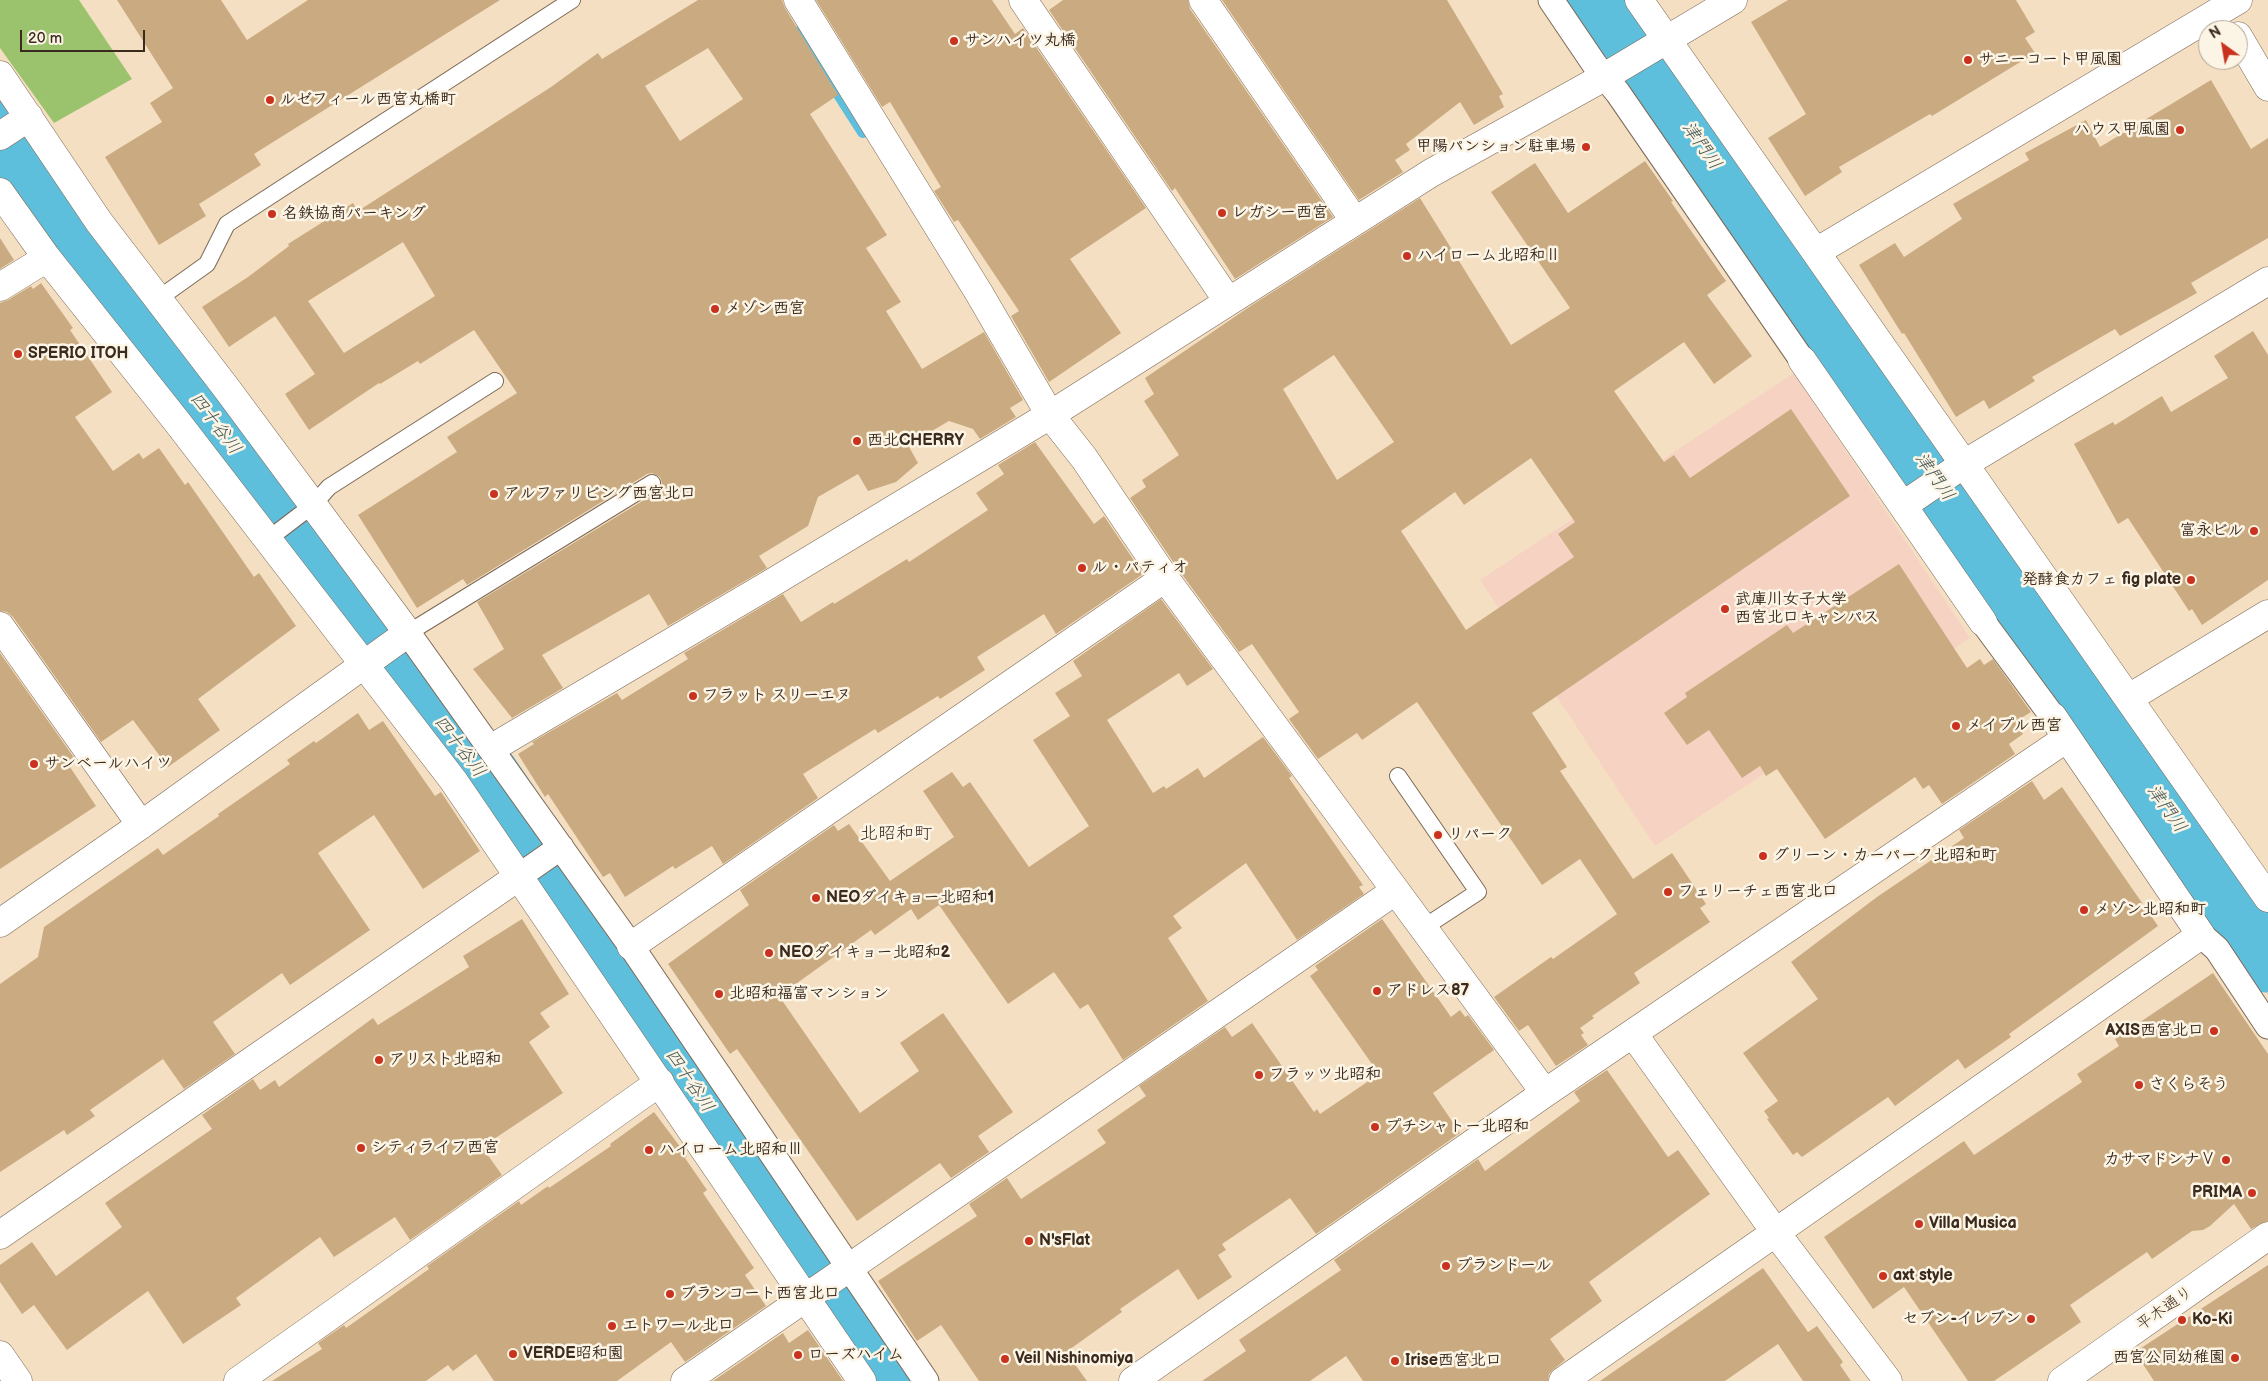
<!DOCTYPE html>
<html>
<head>
<meta charset="utf-8">
<style>
	body { margin:0 }
	#map { position:relative; width:2268px; height:1381px; overflow:hidden; background:#f5dfc2; font-family:"Balsamiq Sans",sans-serif }
	canvas { display:block }
	.north { position:absolute; left:2198px; top:20px; width:50px; height:50px; box-sizing:border-box; background:#fcf5e5; border:1px solid #afa495; border-radius:50%; rotate:328deg; font-size:14px; font-weight:700; line-height:20px; text-align:center; color:#3b2a1e }
	.north::after { content:''; display:block; margin:auto; width:18px; height:22px; background:#c8321e; clip-path:polygon(50% 0,100% 100%,50% 72%,0 100%) }
	.scale { position:absolute; left:20px; top:30px; width:125px; height:22px; box-sizing:border-box; border:2px solid #3b2a1e; border-top:0; padding-left:6px; font-size:15px; line-height:18px; white-space:nowrap; color:#3b2a1e; -webkit-text-stroke:4px #fcf5e5; paint-order:stroke }
</style>
</head>
<body>
<div id="map">
<canvas width="2268" height="1381"></canvas>
<div class="north">N</div>
<div class="scale">20 m</div>
</div>
<script>
const g = document.querySelector('canvas').getContext('2d');
g.lineJoin = 'round';
function fillPath(path, color) {
  g.fillStyle = color;
  g.fill(path, 'evenodd');
}
function poly(rows) {
  const path = new Path2D();
  for (const r of rows) {
    path.moveTo(r[0], r[1]);
    for (let i = 2; i < r.length; i += 2) path.lineTo(r[i], r[i + 1]);
  }
  return path;
}
function trace(path, color, width, dash) {
  g.strokeStyle = color;
  g.lineWidth = width;
  g.lineCap = dash ? 'butt' : 'round';
  g.setLineDash(dash || []);
  g.stroke(path);
}
function label(font, color, halo, rows, align = 'center') {
  g.font = font + ' "Balsamiq Sans","Klee One",sans-serif';
  g.lineWidth = 5;
  g.setLineDash([]);
  g.textBaseline = 'middle';
  g.strokeStyle = halo;
  g.fillStyle = color;
  for (const [text, x, y, turn = 0] of rows) {
    g.save();
    g.translate(x, y);
    g.rotate((+turn || 0) * Math.PI / 180);
    g.textAlign = isNaN(turn) ? turn : align;
    if (halo) g.strokeText(text, 0, 0);
    g.fillText(text, 0, 0);
    g.restore();
  }
}
fillPath(poly([
	[1794,373,1970,638,1655,846,1480,580]
]), '#f6d2c3');
fillPath(poly([
	[0,0,79,0,132,79,54,123,0,48]
]), '#9bc36e');
trace(poly([
	[799,32,863,132]
]), '#5dbfdc', 12);
trace(poly([
	[1599,0,2268,955],
	[0,132,58,215,482,777,893,1381]
]), '#5dbfdc', 75);
fillPath(poly([
	[117,0,221,0,247,40,308,0,500,0,254,154,261,165,199,204,206,216,159,245,105,157,162,122,150,103,173,88],
	[698,0,782,0,785,8,838,95,810,114,887,235,866,248,901,302,886,311,922,369,984,332,1023,400,1010,408,1016,417,980,439,973,429,949,421,908,445,918,463,896,482,868,491,858,474,818,497,808,526,759,556,767,568,668,626,649,594,542,655,563,688,512,718,473,669,504,649,477,602,657,492,662,483,660,477,652,473,647,474,467,585,463,579,417,608,358,515,457,452,447,437,517,393,474,330,420,364,418,361,380,384,379,383,309,430,285,394,315,374,275,316,229,347,202,307,248,277,289,246,288,244,353,203,358,211,551,87,598,53,602,59],
	[708,48,743,99,680,141,645,86],
	[403,242,435,296,344,353,308,301],
	[816,0,992,0,1015,34,1023,28,1146,208,1070,259,1121,333,1049,382,1011,316,1019,311,958,220,954,222,934,191,941,187,890,102,882,107],
	[1063,0,1188,0,1190,9,1333,217,1235,279,1175,188,1172,191,1049,10],
	[1222,0,1447,0,1503,94,1499,96,1504,107,1474,125,1460,102,1406,144,1410,150,1395,160,1403,172,1359,200],
	[1788,0,2016,0,2035,32,2025,38,2035,53,1932,116,1930,114,1839,167,1842,172,1805,196,1768,138,1806,114,1751,22],
	[2211,80,2251,149,2268,138,2268,238,2191,283,2197,293,2120,336,2115,329,2032,377,2035,381,1989,409,1984,400,1956,417,1904,333,1902,334,1859,265,1895,243,1904,257,1962,219,1953,204,2029,160,2025,153,2086,120,2100,147],
	[1645,161,1673,201,1671,202,1726,281,1707,295,1752,356,1714,384,1684,342,1614,391,1664,462,1674,455,1690,478,1791,409,1850,496,1532,713,1567,767,1560,771,1633,879,1672,853,1706,904,1700,908,1710,922,1634,973,1640,983,1592,1016,1594,1018,1580,1028,1584,1033,1581,1035,1588,1045,1556,1066,1528,1025,1519,1031,1494,997,1551,957,1553,959,1617,914,1580,859,1542,885,1417,702,1362,740,1357,733,1318,759,1289,719,1299,712,1252,644,1239,652,1178,569,1130,498,1146,487,1142,480,1179,455,1144,401,1154,394,1145,378,1252,305,1420,198,1511,345,1570,308,1491,192,1535,163,1568,213],
	[1334,355,1394,442,1337,480,1283,389],
	[1531,458,1575,522,1558,534,1574,557,1466,630,1401,531,1455,492,1464,505],
	[0,238,14,260,0,269],
	[41,283,73,328,70,330,112,392,75,417,113,471,139,453,143,459,159,448,185,485,188,482,254,577,259,573,296,626,198,699,220,730,168,767,133,720,101,742,13,617,7,612,0,611,0,303,8,300,31,286,33,289],
	[2253,331,2268,355,2268,580,2202,625,2192,609,2189,611,2128,518,2118,524,2074,444,2113,422,2115,425,2162,396,2171,412,2228,378,2214,356],
	[1035,442,1094,524,1104,516,1143,574,1056,634,1044,614,977,657,985,670,940,699,938,696,878,733,875,729,803,774,818,798,723,864,712,846,675,869,673,866,625,897,610,873,603,877,548,794,545,797,518,754,534,744,532,742,617,693,622,700,688,659,684,653,783,594,801,622,833,602,834,604,907,559,909,562,988,510,976,493,1004,474,998,465],
	[1899,564,1967,668,1980,659,1984,665,1993,659,2031,712,2015,722,2023,734,2009,744,2015,754,1942,804,1929,785,1923,789,1915,777,1825,839,1777,769,1766,776,1760,766,1742,778,1709,730,1687,745,1664,713,1687,697,1685,693,1787,625,1793,633],
	[1161,599,1213,669,1187,686,1179,673,1107,720,1153,793,1164,786,1166,789,1198,768,1204,778,1263,737,1292,776,1289,778,1363,885,1359,887,1364,894,1297,940,1246,863,1173,916,1182,928,1168,938,1208,1001,1123,1060,1088,1004,1080,1009,1054,972,1008,1004,939,905,918,920,911,909,875,935,871,930,779,996,860,1113,919,1071,900,1043,943,1013,1013,1112,978,1136,989,1152,951,1178,940,1163,857,1221,737,1049,730,1054,668,964,749,905,740,890,834,825,838,831,849,824,890,881,954,837,923,791,952,772,963,787,970,782,1029,867,1089,826,1033,740,1070,716,1055,693,1082,676,1073,661],
	[0,653,75,759,68,764,96,806,0,869],
	[358,713,369,730,383,721,435,796,441,792,480,851,423,889,374,815,318,853,370,930,290,985,282,973,213,1022,235,1054,184,1089,163,1059,90,1110,95,1116,67,1135,64,1130,0,1172,0,984,38,957,44,927,158,848,163,855,219,816,218,814,290,764,287,760,314,741,316,743],
	[2032,781,2044,800,2062,787,2158,926,2009,1034,2011,1037,1965,1069,1958,1059,1895,1106,1888,1097,1802,1157,1797,1152,1793,1155,1767,1119,1769,1118,1764,1111,1778,1101,1743,1053,1818,999,1791,962,1877,897,1964,838,1959,830],
	[522,919,569,994,540,1013,550,1027,529,1042,563,1093,482,1147,502,1175,410,1240,395,1217,334,1257,320,1237,236,1298,241,1305,183,1344,148,1291,67,1350,34,1305,22,1314,0,1282,0,1265,32,1242,56,1276,122,1227,105,1203,212,1129,202,1115,253,1079,260,1090,275,1080,279,1087,373,1018,378,1025,469,967,463,956],
	[1382,919,1451,1017,1460,1010,1465,1017,1468,1015,1494,1050,1433,1093,1460,1133,1316,1234,1290,1198,1222,1244,1226,1250,1218,1255,1232,1277,1198,1300,1178,1269,1120,1309,1122,1312,1066,1352,1087,1381,979,1381,941,1325,917,1341,878,1281,977,1216,969,1204,1007,1178,1021,1199,1106,1143,1097,1130,1146,1096,1139,1086,1225,1027,1232,1037,1252,1023,1314,1112,1317,1109,1320,1114,1379,1074,1310,976,1318,970,1315,966],
	[2213,973,2268,1054,2268,1221,2251,1229,2234,1204,2210,1226,2203,1230,2192,1231,2152,1259,2147,1252,2070,1305,2081,1322,1994,1381,1968,1381,1904,1287,1873,1309,1824,1237,1964,1141,1974,1155,2082,1082,2077,1074,2119,1046,2115,1039],
	[1607,1070,1668,1157,1678,1150,1710,1194,1589,1282,1602,1301,1550,1339,1565,1360,1554,1369,1549,1374,1548,1381,1363,1381,1346,1356,1310,1381,1202,1381,1246,1351,1239,1340,1341,1270,1334,1260,1478,1159,1485,1171,1580,1101,1574,1092],
	[654,1112,687,1156,685,1158,707,1190,703,1193,754,1268,745,1275,766,1306,685,1362,671,1342,617,1381,494,1381,476,1354,453,1371,448,1365,426,1381,272,1381,322,1349,318,1343,344,1325,346,1328,429,1269,427,1266,519,1201,521,1205,548,1186,549,1188,611,1146,610,1144],
	[2268,1265,2268,1381,2154,1381,2135,1352],
	[1763,1268,1808,1332,1817,1326,1843,1362,1840,1365,1851,1381,1803,1381,1778,1344,1725,1381,1600,1381],
	[808,1330,843,1381,713,1381,783,1333,789,1343]
]), '#caab81');
const service = poly([
	[158,299,207,264,227,224,572,0],
	[267,540,313,505,329,487,495,381],
	[408,633,652,483],
	[1398,776,1478,892,1423,928]
]);
const pedestrian = poly([
	[1551,0,1595,65,1618,93,1802,360],
	[1983,622,2053,717],
	[408,633,631,946,926,1381],
	[518,877,561,847],
	[2201,935,2217,949,2268,1026]
]);
const minor = poly([
	[798,0,979,293,1050,415,1084,458,1165,578,1545,1093],
	[1023,0,1228,301],
	[1203,0,1354,220],
	[1639,0,2268,898],
	[2238,36,2268,87],
	[0,75,99,222,227,389,408,633,141,825,0,923],
	[0,136,29,117],
	[0,192,47,258,178,423,453,780,862,1381],
	[1816,252,2238,0],
	[0,287,47,258],
	[1802,360,1983,622],
	[1903,503,1914,498,1964,464,2268,281],
	[0,626,141,825],
	[2129,698,2268,614],
	[492,748,770,584,1050,415,1431,173,1606,76,1733,0],
	[631,946,1165,578],
	[1634,1035,1776,1233,1888,1381],
	[0,1235,518,877],
	[238,1381,660,1082],
	[685,1381,1395,891],
	[1133,1381,1545,1093,2067,738],
	[1563,1381,2201,935,2053,717],
	[2062,1381,2268,1236]
]);
const tertiary = poly([
	[0,1355,18,1381]
]);
trace(service, '#7c6957', 18);
trace(pedestrian, '#7c6957', 27);
trace(minor, '#7c6957', 29);
trace(tertiary, '#7c6957', 29);
trace(service, '#fff', 16);
trace(pedestrian, '#fff', 25);
trace(minor, '#fff', 28);
trace(tertiary, '#fff', 28);
for (const [x, y, r, color] of [
	[954,41,5,"#c8321e"],
	[1968,60,5,"#c8321e"],
	[270,100,5,"#c8321e"],
	[2180,130,5,"#c8321e"],
	[1586,147,5,"#c8321e"],
	[1222,213,5,"#c8321e"],
	[272,214,5,"#c8321e"],
	[1407,256,5,"#c8321e"],
	[715,309,5,"#c8321e"],
	[18,354,5,"#c8321e"],
	[857,441,5,"#c8321e"],
	[494,494,5,"#c8321e"],
	[2254,531,5,"#c8321e"],
	[1082,568,5,"#c8321e"],
	[2191,580,5,"#c8321e"],
	[1725,609,5,"#c8321e"],
	[693,696,5,"#c8321e"],
	[1956,726,5,"#c8321e"],
	[34,764,5,"#c8321e"],
	[1438,835,5,"#c8321e"],
	[1763,856,5,"#c8321e"],
	[1668,892,5,"#c8321e"],
	[816,898,5,"#c8321e"],
	[2084,910,5,"#c8321e"],
	[769,953,5,"#c8321e"],
	[1377,991,5,"#c8321e"],
	[719,994,5,"#c8321e"],
	[2214,1031,5,"#c8321e"],
	[379,1060,5,"#c8321e"],
	[1259,1075,5,"#c8321e"],
	[2139,1085,5,"#c8321e"],
	[1375,1127,5,"#c8321e"],
	[361,1148,5,"#c8321e"],
	[649,1150,5,"#c8321e"],
	[2226,1160,5,"#c8321e"],
	[2252,1193,5,"#c8321e"],
	[1919,1224,5,"#c8321e"],
	[1029,1241,5,"#c8321e"],
	[1446,1266,5,"#c8321e"],
	[1883,1276,5,"#c8321e"],
	[670,1294,5,"#c8321e"],
	[2031,1319,5,"#c8321e"],
	[2182,1320,5,"#c8321e"],
	[612,1326,5,"#c8321e"],
	[513,1354,5,"#c8321e"],
	[798,1355,5,"#c8321e"],
	[2235,1358,5,"#c8321e"],
	[1005,1359,5,"#c8321e"],
	[1395,1361,5,"#c8321e"]
]) {
  const dot = new Path2D();
  dot.arc(x, y, r, 0, 2 * Math.PI);
  g.fillStyle = color;
  g.fill(dot);
  trace(dot, '#fcf5e5', 2);
}
label('bold 16px', '#3b2a1e', '#fcf5e5', [
	["サンハイツ丸橋",964,41],
	["サニーコート甲風園",1978,60],
	["ルゼフィール西宮丸橋町",280,100],
	["ハウス甲風園",2170,130,"right"],
	["甲陽パンション駐車場",1576,147,"right"],
	["レガシー西宮",1232,213],
	["名鉄協商パーキング",282,214],
	["ハイローム北昭和Ⅱ",1417,256],
	["メゾン西宮",725,309],
	["SPERIO ITOH",28,354],
	["西北CHERRY",867,441],
	["アルファリビング西宮北口",504,494],
	["富永ビル",2244,531,"right"],
	["ル・パティオ",1092,568],
	["発酵食カフェ fig plate",2181,580,"right"],
	["武庫川女子大学",1735,600],
	["西宮北口キャンパス",1735,618],
	["フラット スリーエヌ",703,696],
	["メイプル西宮",1966,726],
	["サンベールハイツ",44,764],
	["リパーク",1448,835],
	["グリーン・カーパーク北昭和町",1773,856],
	["フェリーチェ西宮北口",1678,892],
	["NEOダイキョー北昭和1",826,898],
	["メゾン北昭和町",2094,910],
	["NEOダイキョー北昭和2",779,953],
	["アドレス87",1387,991],
	["北昭和福富マンション",729,994],
	["AXIS西宮北口",2204,1031,"right"],
	["アリスト北昭和",389,1060],
	["フラッツ北昭和",1269,1075],
	["さくらそう",2149,1085],
	["プチシャトー北昭和",1385,1127],
	["シティライフ西宮",371,1148],
	["ハイローム北昭和Ⅲ",659,1150],
	["カサマドンナⅤ",2216,1160,"right"],
	["PRIMA",2242,1193,"right"],
	["Villa Musica",1929,1224],
	["N'sFlat",1039,1241],
	["プランドール",1456,1266],
	["axt style",1893,1276],
	["ブランコート西宮北口",680,1294],
	["セブン-イレブン",2021,1319,"right"],
	["Ko-Ki",2192,1320],
	["エトワール北口",622,1326],
	["VERDE昭和園",523,1354],
	["ローズハイム",808,1355],
	["西宮公同幼稚園",2225,1358,"right"],
	["Veil Nishinomiya",1015,1359],
	["Irise西宮北口",1405,1361]
], 'left');
label('16px', '#3b2a1e', '#fcf5e5', [
	["平木通り",2165,1309,-35]
]);
label('italic 18px', '#455757', '#fcf5e5', [
	["津門川",1701,146,55],
	["四十谷川",215,424,53],
	["津門川",1934,477,55],
	["四十谷川",459,747,53],
	["津門川",2166,809,55],
	["四十谷川",689,1081,56]
]);
label('18px', '#3b2a1e', '#fcf5e5', [
	["北昭和町",896,834]
]);
</script>
</body>
</html>
